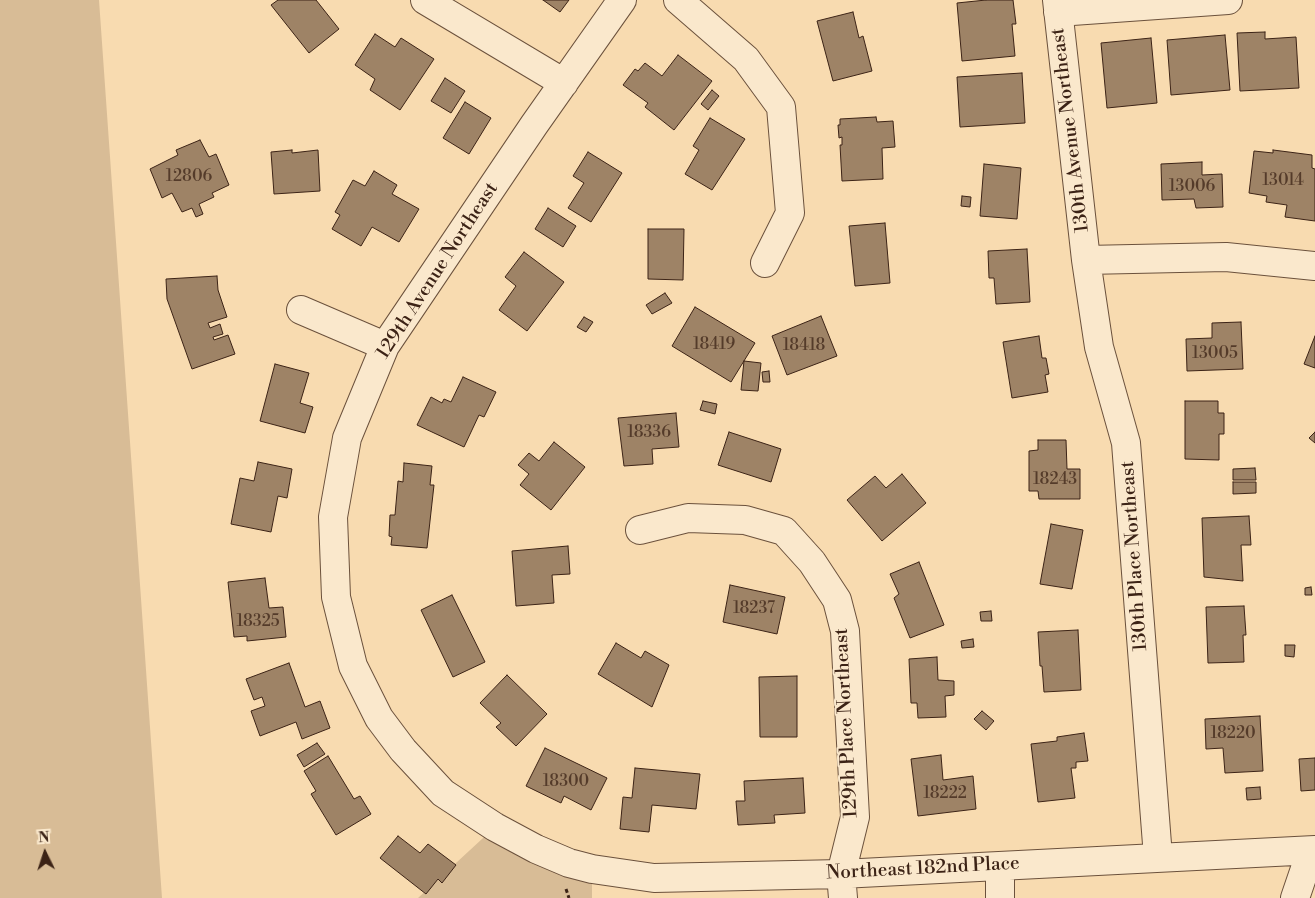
<!DOCTYPE html>
<html>
<head>
<meta charset="utf-8">
<style>
	body { margin:0 }
	#map { position:relative; width:1315px; height:898px; overflow:hidden; background:#f8dbb0; font-family:"Libre Bodoni",serif }
	canvas { display:block }
	.north { position:absolute; left:20px; top:828px; width:50px; height:50px; -webkit-text-stroke:4px #fae8cc; paint-order:stroke; rotate:356deg; font-size:14px; font-weight:700; line-height:20px; text-align:center; color:#3c2316 }
	.north::after { content:''; display:block; margin:auto; width:18px; height:22px; background:#3c2316; clip-path:polygon(50% 0,100% 100%,50% 72%,0 100%) }
</style>
</head>
<body>
<div id="map">
<canvas width="1315" height="898"></canvas>
<div class="north">N</div>
</div>
<script>
const g = document.querySelector('canvas').getContext('2d');
g.lineJoin = 'round';
function fillPath(path, color) {
  g.fillStyle = color;
  g.fill(path, 'evenodd');
}
function poly(rows) {
  const path = new Path2D();
  for (const r of rows) {
    path.moveTo(r[0], r[1]);
    for (let i = 2; i < r.length; i += 2) path.lineTo(r[i], r[i + 1]);
  }
  return path;
}
function trace(path, color, width, dash) {
  g.strokeStyle = color;
  g.lineWidth = width;
  g.lineCap = dash ? 'butt' : 'round';
  g.setLineDash(dash || []);
  g.stroke(path);
}
function label(font, color, halo, rows, align = 'center') {
  g.font = font + ' "Libre Bodoni",serif';
  g.lineWidth = 4;
  g.setLineDash([]);
  g.textBaseline = 'middle';
  g.strokeStyle = halo;
  g.fillStyle = color;
  for (const [text, x, y, turn = 0] of rows) {
    g.save();
    g.translate(x, y);
    g.rotate((+turn || 0) * Math.PI / 180);
    g.textAlign = isNaN(turn) ? turn : align;
    if (halo) g.strokeText(text, 0, 0);
    g.fillText(text, 0, 0);
    g.restore();
  }
}
fillPath(poly([
	[0,0,99,0,162,898,0,898],
	[495,827,592,869,592,898,418,898]
]), '#d8bc96');
const building = poly([
	[278,0,316,0,339,29,309,53,271,5,278,0],
	[543,0,569,0,560,12,543,0],
	[986,0,1013,0,1016,24,1012,24,1015,56,962,61,957,3,986,0],
	[853,12,859,38,863,36,872,71,833,81,817,21,853,12],
	[1265,32,1265,39,1296,37,1299,88,1240,91,1237,33,1265,32],
	[375,34,395,47,401,38,434,59,400,110,370,90,375,79,355,65,375,34],
	[1225,35,1230,90,1171,95,1167,40,1225,35],
	[1151,38,1157,103,1107,108,1101,43,1151,38],
	[678,55,712,81,674,130,645,107,648,103,623,85,635,69,638,71,645,63,662,76,678,55],
	[1022,73,1025,123,960,127,957,77,1022,73],
	[445,78,465,91,451,113,431,101,445,78],
	[712,90,719,96,708,110,701,104,712,90],
	[465,102,491,118,469,154,443,138,465,102],
	[876,117,877,122,893,121,895,147,882,148,883,179,842,181,840,145,842,145,842,137,839,138,838,125,840,125,840,119,876,117],
	[710,118,745,139,712,190,685,174,699,150,693,146,710,118],
	[200,140,209,157,216,154,229,185,212,193,214,197,199,204,203,214,196,217,192,208,182,212,172,193,162,198,150,169,178,155,176,150,200,140],
	[292,150,292,153,318,150,320,191,274,194,271,152,292,150],
	[1273,150,1312,155,1312,168,1315,169,1315,221,1285,217,1287,205,1266,202,1267,196,1249,193,1254,151,1273,153,1273,150],
	[588,152,622,173,591,222,568,208,584,183,573,176,588,152],
	[1202,162,1202,175,1222,174,1223,207,1196,208,1194,199,1162,200,1161,164,1202,162],
	[984,164,1021,168,1017,219,980,216,984,164],
	[374,171,397,185,392,194,419,209,399,242,372,227,361,246,332,229,340,215,335,212,353,180,365,186,374,171],
	[962,196,971,197,970,207,961,206,962,196],
	[548,208,576,226,563,247,535,229,548,208],
	[885,223,890,283,855,286,849,226,885,223],
	[648,229,684,229,683,280,648,279,648,229],
	[1027,249,1030,302,996,304,994,278,989,278,988,251,1027,249],
	[524,252,564,282,527,331,499,310,516,286,505,277,524,252],
	[217,276,218,290,227,317,208,323,210,328,220,324,223,334,213,337,214,340,228,335,235,354,192,369,167,299,166,279,217,276],
	[665,293,672,303,652,314,646,305,665,293],
	[695,307,755,343,731,382,672,346,695,307],
	[821,316,837,356,787,375,772,336,821,316],
	[584,317,593,322,586,332,577,327,584,317],
	[1241,322,1243,369,1187,371,1186,339,1212,338,1212,323,1241,322],
	[1039,336,1042,358,1046,358,1049,374,1045,375,1048,392,1012,398,1003,342,1039,336],
	[1315,336,1315,368,1304,364,1315,336],
	[744,361,761,363,758,391,741,390,744,361],
	[275,364,309,373,300,403,313,407,305,433,260,421,275,364],
	[769,371,770,382,763,382,762,372,769,371],
	[463,377,496,392,484,417,479,415,464,447,417,425,431,397,442,403,444,399,451,402,463,377],
	[703,401,717,404,715,414,700,410,703,401],
	[1185,401,1218,401,1218,413,1224,413,1224,434,1219,434,1219,460,1185,459,1185,401],
	[676,413,679,447,652,449,653,464,624,466,618,418,676,413],
	[729,432,781,449,771,482,718,465,729,432],
	[1315,432,1315,443,1309,438,1315,432],
	[1038,440,1066,440,1067,469,1080,469,1080,499,1039,499,1038,491,1029,491,1029,451,1038,450,1038,440],
	[554,442,585,467,551,510,520,485,529,474,518,465,529,453,539,461,554,442],
	[258,462,292,469,287,498,278,496,271,532,231,524,240,478,254,481,258,462],
	[404,463,432,466,430,485,434,485,427,548,391,545,392,537,389,536,390,515,395,515,398,481,403,482,404,463],
	[1255,468,1256,480,1233,480,1233,469,1255,468],
	[902,474,926,503,882,541,847,500,875,476,886,488,902,474],
	[1233,482,1256,482,1256,493,1233,494,1233,482],
	[1249,516,1251,545,1241,545,1243,581,1204,577,1202,518,1249,516],
	[1051,524,1083,530,1072,589,1040,584,1051,524],
	[568,546,570,574,552,575,554,603,516,606,512,551,568,546],
	[919,562,944,625,910,638,894,598,899,594,890,574,919,562],
	[265,578,269,608,283,607,286,637,247,641,247,636,234,637,228,582,265,578],
	[730,585,785,597,777,634,723,622,730,585],
	[1311,587,1312,595,1305,595,1305,588,1311,587],
	[452,595,485,662,453,677,421,610,452,595],
	[1244,606,1246,635,1243,635,1244,662,1208,663,1206,607,1244,606],
	[991,611,992,621,981,621,980,612,991,611],
	[1078,630,1081,690,1044,692,1042,666,1040,666,1038,632,1078,630],
	[973,639,974,647,962,648,961,641,973,639],
	[616,643,641,658,645,651,669,665,652,707,598,674,616,643],
	[1285,645,1295,645,1294,657,1285,656,1285,645],
	[937,657,938,680,954,681,954,695,945,696,946,717,918,718,917,703,911,703,909,659,937,657],
	[289,663,305,707,320,701,330,728,302,739,296,722,260,736,251,711,265,706,262,697,254,700,246,679,289,663],
	[507,675,547,714,516,746,496,727,501,723,480,703,507,675],
	[797,676,797,737,760,737,759,677,797,676],
	[982,711,994,721,986,730,974,719,982,711],
	[1260,716,1263,771,1225,773,1223,748,1206,749,1205,719,1260,716],
	[1084,733,1088,761,1076,762,1076,768,1071,768,1075,798,1038,802,1031,744,1057,741,1057,737,1084,733],
	[317,743,325,754,304,767,297,755,317,743],
	[545,748,607,778,591,810,564,796,561,803,526,786,545,748],
	[941,755,943,780,973,776,976,809,918,816,911,759,941,755],
	[328,756,354,799,360,796,371,814,336,835,311,794,316,791,304,771,328,756],
	[1315,758,1315,790,1301,791,1299,759,1315,758],
	[635,768,700,774,696,809,652,805,649,832,620,829,623,797,632,798,635,768],
	[803,778,805,813,774,815,775,823,738,825,736,801,745,801,744,781,803,778],
	[1260,787,1261,799,1247,800,1246,788,1260,787],
	[398,836,420,853,428,844,456,865,442,883,438,879,426,894,380,858,398,836]
]);
fillPath(building, '#9e8366');
trace(building, '#3c2316', 1);
const minor = poly([
	[425,0,564,83],
	[622,0,534,125,385,346,347,438,333,517,336,597,353,666,379,718,403,750,443,793,495,827,536,849,569,863,592,869,654,878,841,874,1315,850],
	[678,0,746,59,781,107,790,213,765,263],
	[1057,0,1086,260,1099,347,1126,443,1158,857],
	[1058,12,1228,0],
	[1086,260,1226,257,1315,266],
	[301,310,385,346],
	[640,530,688,518,745,520,784,531,812,562,837,600,845,631,855,817,841,874,843,898],
	[1000,898,1000,866],
	[1295,898,1311,851]
]);
trace(minor, '#6b513c', 30);
trace(poly([
	[566,889,569,898]
]), '#3c2316', 3, [4, 2.5]);
trace(minor, '#fae8cc', 28);
label('16px', '#543b2a', null, [
	["12806",189,177],
	["13014",1283,181],
	["13006",1192,187],
	["18419",714,345],
	["18418",804,346],
	["13005",1215,354],
	["18336",649,433],
	["18243",1055,480],
	["18237",754,609],
	["18325",258,622],
	["18220",1233,734],
	["18300",566,782],
	["18222",945,794]
]);
label('19px', '#3c2316', '#fae8cc', [
	["130th Avenue Northeast",1071,130,-97],
	["129th Avenue Northeast",438,271,-57],
	["130th Place Northeast",1135,556,-94],
	["129th Place Northeast",847,723,-93],
	["Northeast 182nd Place",923,869,-3]
]);
</script>
</body>
</html>
